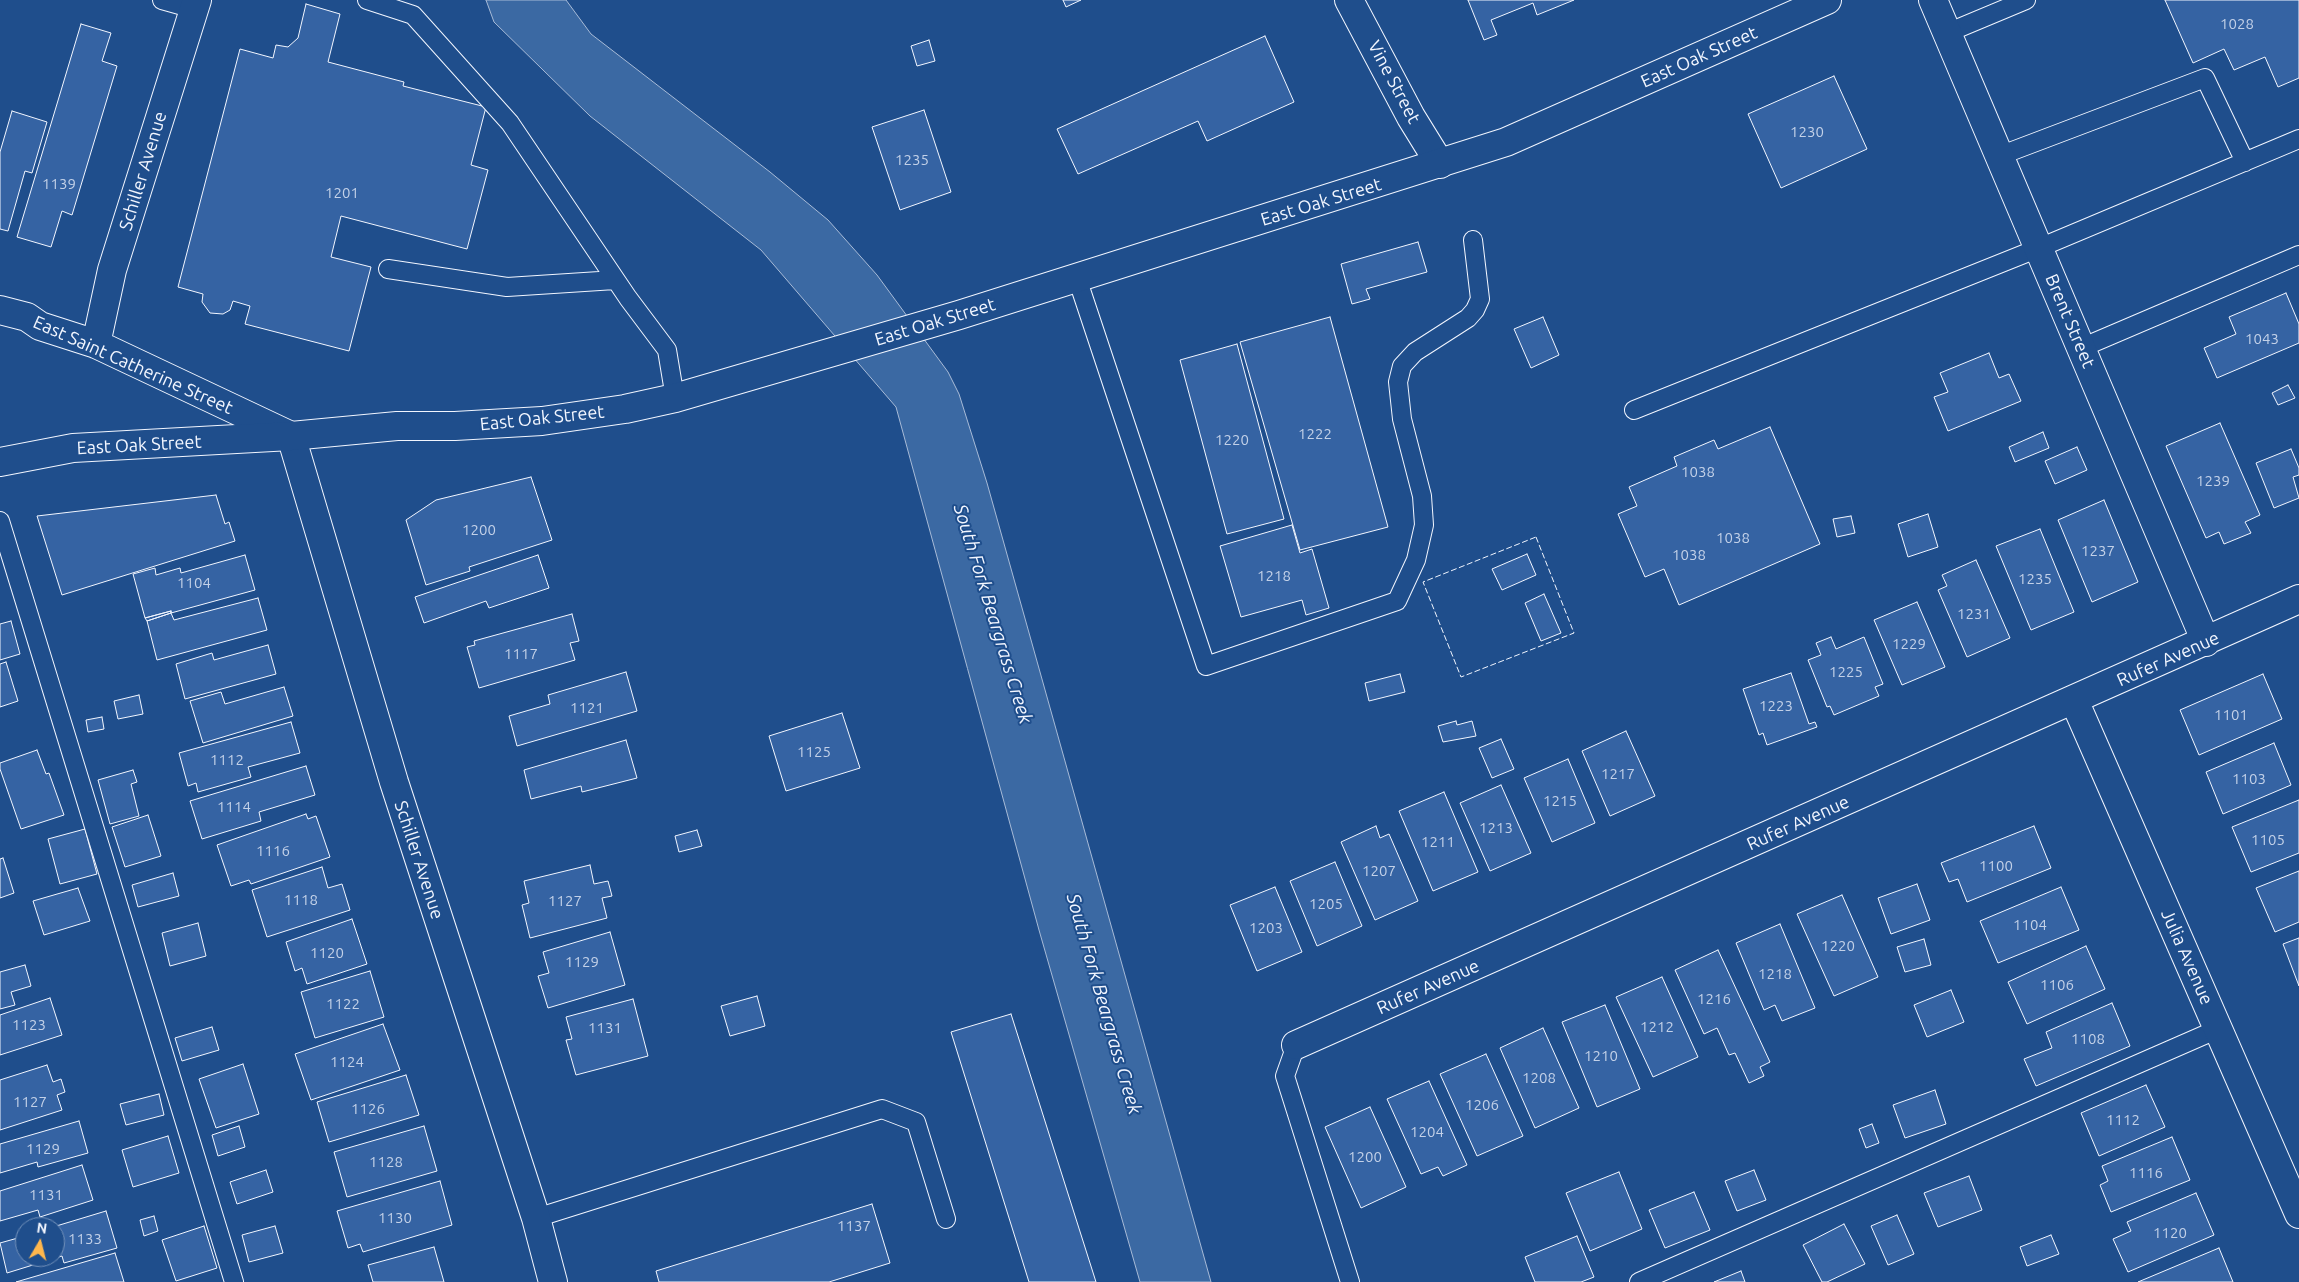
<!DOCTYPE html>
<html>
<head>
<meta charset="utf-8">
<style>
	body { margin:0 }
	#map { position:relative; width:2299px; height:1282px; overflow:hidden; background:#1f4e8c; font-family:Ubuntu,sans-serif }
	canvas { display:block }
	.north { position:absolute; left:15px; top:1217px; width:50px; height:50px; box-sizing:border-box; background:#1f4e8c; border:1px solid #7391ba; border-radius:50%; rotate:8deg; font-size:14px; font-weight:700; line-height:20px; text-align:center; color:#f2f6ff }
	.north::after { content:''; display:block; margin:auto; width:18px; height:22px; background:#ffb74d; clip-path:polygon(50% 0,100% 100%,50% 72%,0 100%) }
</style>
</head>
<body>
<div id="map">
<canvas width="2299" height="1282"></canvas>
<div class="north">N</div>
</div>
<script>
const g = document.querySelector('canvas').getContext('2d');
g.lineJoin = 'round';
function fillPath(path, color) {
  g.fillStyle = color;
  g.fill(path, 'evenodd');
}
function poly(rows) {
  const path = new Path2D();
  for (const r of rows) {
    path.moveTo(r[0], r[1]);
    for (let i = 2; i < r.length; i += 2) path.lineTo(r[i], r[i + 1]);
  }
  return path;
}
function trace(path, color, width, dash) {
  g.strokeStyle = color;
  g.lineWidth = width;
  g.lineCap = dash ? 'butt' : 'round';
  g.setLineDash(dash || []);
  g.stroke(path);
}
function label(font, color, halo, rows, align = 'center') {
  g.font = font + ' Ubuntu,sans-serif';
  g.lineWidth = 4;
  g.setLineDash([]);
  g.textBaseline = 'middle';
  g.strokeStyle = halo;
  g.fillStyle = color;
  for (const [text, x, y, turn = 0] of rows) {
    g.save();
    g.translate(x, y);
    g.rotate((+turn || 0) * Math.PI / 180);
    g.textAlign = isNaN(turn) ? turn : align;
    if (halo) g.strokeText(text, 0, 0);
    g.fillText(text, 0, 0);
    g.restore();
  }
}
const water = poly([
	[486,0,566,0,591,34,770,172,828,220,877,275,948,372,959,394,987,483,1211,1282,1140,1282,1039,930,896,407,761,250,590,116,494,22,486,0]
]);
fillPath(water, '#3b69a3');
trace(water, '#a8bbd7', 1);
const building = poly([
	[1063,0,1081,0,1066,7,1063,0],
	[1468,0,1574,0,1537,15,1533,3,1491,20,1497,35,1484,40,1468,0],
	[2165,0,2299,0,2299,78,2278,87,2265,57,2234,70,2224,49,2193,63,2165,0],
	[306,4,340,14,328,62,404,82,403,86,486,107,471,165,488,170,467,249,341,216,331,257,371,267,349,351,245,324,250,306,233,301,230,310,223,314,210,313,202,302,203,294,178,287,240,49,273,58,276,45,288,47,298,38,306,4],
	[81,24,111,33,102,61,117,66,72,215,62,211,51,247,17,237,81,24],
	[1265,36,1294,102,1207,141,1198,121,1078,174,1057,129,1265,36],
	[929,40,935,61,917,66,911,46,929,40],
	[1834,76,1867,149,1781,188,1748,114,1834,76],
	[924,110,951,192,900,210,872,127,924,110],
	[12,111,47,122,32,173,25,171,8,231,0,229,0,152,12,111],
	[1418,242,1427,272,1366,289,1370,299,1352,304,1341,264,1418,242],
	[2286,293,2299,324,2299,343,2217,378,2204,348,2236,334,2229,317,2286,293],
	[1330,317,1388,527,1300,550,1240,342,1330,317],
	[1543,317,1559,355,1531,368,1514,329,1543,317],
	[1237,344,1284,519,1227,534,1180,360,1237,344],
	[1989,353,1999,378,2009,374,2021,401,1948,431,1934,397,1948,392,1940,373,1989,353],
	[2288,385,2295,398,2278,405,2272,393,2288,385],
	[2220,423,2260,515,2245,522,2251,533,2224,544,2219,532,2206,538,2166,446,2220,423],
	[1770,427,1820,544,1679,605,1664,569,1645,577,1618,514,1637,506,1629,487,1677,466,1674,457,1714,440,1718,449,1770,427],
	[2043,432,2049,448,2015,462,2009,447,2043,432],
	[2077,447,2087,470,2055,484,2045,461,2077,447],
	[2291,449,2299,468,2299,475,2293,477,2299,498,2274,508,2256,463,2291,449],
	[531,477,552,540,469,567,470,571,426,585,406,520,436,500,531,477],
	[216,495,225,524,229,522,235,541,62,595,37,516,216,495],
	[2104,500,2138,582,2092,602,2058,520,2104,500],
	[1928,514,1938,547,1908,557,1898,524,1928,514],
	[1851,516,1855,533,1837,537,1833,519,1851,516],
	[1292,525,1300,553,1312,549,1329,608,1306,615,1302,600,1241,617,1220,546,1292,525],
	[2040,529,2074,612,2031,630,1996,546,2040,529],
	[1527,554,1536,575,1502,590,1492,569,1527,554],
	[245,555,255,590,171,613,171,611,145,618,133,574,155,568,156,575,180,568,181,573,245,555],
	[538,555,549,588,489,608,486,601,424,623,415,597,538,555],
	[1976,560,2010,638,1967,657,1938,590,1947,586,1942,575,1976,560],
	[1544,594,1561,633,1541,641,1525,603,1544,594],
	[258,598,267,630,157,660,147,621,171,613,174,620,258,598],
	[1917,602,1945,667,1902,685,1874,620,1917,602],
	[171,611,171,613,147,621,145,618,171,611],
	[572,614,579,641,570,643,575,660,479,688,467,647,475,645,474,641,572,614],
	[11,621,20,654,0,660,0,624,11,621],
	[1831,637,1836,649,1864,637,1883,684,1875,687,1879,696,1834,715,1830,706,1827,707,1808,660,1821,655,1816,643,1831,637],
	[268,645,276,674,185,699,176,664,212,653,214,660,268,645],
	[6,662,18,701,0,707,0,664,6,662],
	[626,672,637,711,517,746,509,716,550,704,548,695,626,672],
	[1791,673,1809,724,1815,722,1817,727,1767,745,1763,733,1759,735,1743,689,1791,673],
	[1400,674,1405,692,1369,701,1365,683,1400,674],
	[2263,674,2282,719,2199,755,2180,710,2263,674],
	[284,687,293,716,203,743,190,701,221,692,225,704,284,687],
	[139,695,143,714,118,719,114,701,139,695],
	[842,713,860,768,786,791,769,736,842,713],
	[102,717,104,729,88,732,86,720,102,717],
	[1456,721,1457,725,1472,721,1476,736,1443,742,1438,726,1456,721],
	[291,722,300,753,248,767,251,777,198,792,196,783,188,786,179,753,291,722],
	[1626,731,1655,796,1610,816,1582,751,1626,731],
	[1501,739,1514,769,1492,778,1479,748,1501,739],
	[626,740,637,778,582,792,581,786,531,799,524,770,626,740],
	[2274,743,2291,785,2223,814,2206,772,2274,743],
	[37,750,46,774,49,773,64,815,21,829,0,769,0,763,37,750],
	[1568,759,1595,823,1552,842,1524,778,1568,759],
	[306,766,315,795,259,812,261,821,202,839,190,801,306,766],
	[133,770,137,782,131,784,139,816,110,824,98,780,133,770],
	[1501,785,1531,853,1490,871,1460,803,1501,785],
	[1444,792,1478,872,1433,891,1399,811,1444,792],
	[2299,800,2299,853,2251,872,2232,827,2299,800],
	[306,814,308,819,316,816,330,857,251,884,249,880,231,886,217,845,306,814],
	[148,815,161,856,125,867,112,827,148,815],
	[1376,826,1380,838,1389,834,1418,901,1375,920,1341,842,1376,826],
	[2034,826,2051,868,1967,902,1958,879,1949,882,1941,863,2034,826],
	[85,829,97,874,60,884,48,839,85,829],
	[697,830,702,846,679,852,675,836,697,830],
	[3,858,14,893,0,898,0,859,3,858],
	[1335,862,1362,926,1317,946,1290,881,1335,862],
	[590,865,594,884,608,881,612,896,602,898,607,918,530,938,522,905,529,903,524,881,590,865],
	[322,867,328,888,342,884,350,910,267,937,252,890,322,867],
	[2299,871,2299,922,2275,932,2256,888,2299,871],
	[173,873,179,896,138,907,132,885,173,873],
	[1917,884,1930,920,1891,934,1878,898,1917,884],
	[1275,887,1302,952,1257,971,1230,905,1275,887],
	[2061,887,2079,930,1998,963,1980,921,2061,887],
	[78,888,90,921,44,935,33,901,78,888],
	[1842,895,1878,977,1834,996,1797,914,1842,895],
	[352,919,367,964,307,984,302,968,295,971,286,942,352,919],
	[198,923,206,956,170,966,162,933,198,923],
	[1780,924,1815,1008,1782,1021,1775,1005,1764,1010,1736,943,1780,924],
	[610,932,625,985,548,1008,538,976,549,973,543,952,610,932],
	[2299,938,2299,986,2283,944,2299,938],
	[1924,939,1931,965,1905,972,1897,947,1924,939],
	[2086,946,2105,989,2027,1024,2008,982,2086,946],
	[1718,950,1770,1062,1760,1067,1764,1076,1749,1083,1735,1053,1729,1055,1717,1028,1704,1034,1675,970,1718,950],
	[25,965,31,986,11,992,15,1005,0,1009,0,972,25,965],
	[370,971,384,1017,315,1038,301,992,370,971],
	[1662,977,1698,1057,1653,1077,1616,997,1662,977],
	[1951,990,1964,1022,1927,1037,1914,1005,1951,990],
	[757,996,765,1026,730,1036,721,1006,757,996],
	[50,998,62,1035,0,1055,0,1015,50,998],
	[633,999,648,1056,576,1075,566,1040,572,1039,566,1017,633,999],
	[2112,1003,2130,1046,2036,1086,2024,1059,2052,1048,2046,1032,2112,1003],
	[1605,1005,1640,1089,1597,1107,1562,1022,1605,1005],
	[1011,1014,1096,1282,1029,1282,951,1032,1011,1014],
	[383,1024,400,1070,311,1100,295,1054,383,1024],
	[212,1027,219,1050,182,1061,175,1038,212,1027],
	[1543,1028,1579,1108,1535,1128,1500,1048,1543,1028],
	[1486,1054,1523,1136,1477,1156,1440,1074,1486,1054],
	[243,1064,259,1114,216,1128,199,1079,243,1064],
	[47,1065,53,1082,61,1079,65,1092,57,1095,62,1110,0,1130,0,1080,47,1065],
	[406,1075,419,1115,329,1142,317,1102,406,1075],
	[1429,1081,1467,1165,1443,1176,1438,1167,1421,1174,1387,1099,1429,1081],
	[2146,1085,2165,1127,2099,1156,2081,1113,2146,1085],
	[1935,1090,1946,1124,1905,1138,1893,1105,1935,1090],
	[159,1094,164,1115,126,1125,120,1104,159,1094],
	[1370,1107,1406,1187,1361,1208,1325,1127,1370,1107],
	[79,1121,88,1153,38,1167,37,1162,0,1173,0,1144,79,1121],
	[1872,1124,1879,1143,1866,1148,1859,1129,1872,1124],
	[239,1126,245,1147,218,1156,212,1135,239,1126],
	[424,1126,437,1171,347,1197,334,1152,424,1126],
	[168,1136,179,1173,133,1187,122,1150,168,1136],
	[2172,1137,2190,1180,2111,1212,2100,1185,2108,1181,2102,1166,2172,1137],
	[82,1165,93,1200,40,1217,38,1210,0,1221,0,1191,82,1165],
	[266,1170,273,1192,237,1204,230,1182,266,1170],
	[1754,1170,1766,1200,1737,1211,1725,1181,1754,1170],
	[1619,1172,1642,1229,1590,1251,1566,1193,1619,1172],
	[1969,1176,1982,1210,1938,1227,1924,1193,1969,1176],
	[440,1181,452,1225,363,1252,360,1244,348,1248,337,1211,440,1181],
	[1694,1192,1710,1230,1665,1248,1649,1210,1694,1192],
	[2196,1193,2214,1235,2128,1272,2113,1239,2131,1231,2127,1222,2196,1193],
	[872,1204,890,1263,829,1282,659,1282,656,1271,872,1204],
	[106,1211,117,1248,64,1263,62,1256,7,1273,0,1243,25,1236,25,1257,55,1257,53,1227,106,1211],
	[1897,1215,1914,1254,1888,1265,1871,1226,1897,1215],
	[154,1216,158,1231,144,1236,140,1220,154,1216],
	[1844,1224,1865,1264,1827,1282,1822,1282,1803,1245,1844,1224],
	[204,1226,217,1268,176,1281,162,1240,204,1226],
	[275,1226,283,1253,249,1262,242,1235,275,1226],
	[2051,1235,2059,1254,2027,1266,2020,1247,2051,1235],
	[1577,1236,1594,1277,1581,1282,1535,1282,1525,1257,1577,1236],
	[434,1247,444,1282,373,1282,368,1265,434,1247],
	[2219,1248,2233,1282,2138,1282,2219,1248],
	[115,1253,124,1282,16,1282,115,1253],
	[1741,1271,1745,1282,1714,1282,1741,1271]
]);
fillPath(building, '#3563a3');
trace(building, '#f2f6ff', 1);
const service = poly([
	[162,0,194,9],
	[367,0,413,15,510,123,628,298,667,350,675,398],
	[1947,33,2026,0],
	[1999,156,2205,78,2245,162],
	[388,269,507,287,615,280],
	[1077,278,1206,666,1397,601,1416,560,1424,525,1422,496,1402,419,1398,382,1402,366,1415,352,1468,318,1475,310,1480,299,1473,240],
	[2081,348,2299,255],
	[1634,410,2039,248,2299,139],
	[0,521,234,1282],
	[1296,1045,1285,1076,1350,1282],
	[536,1218,882,1109,916,1122,946,1219],
	[1639,1282,2218,1029]
]);
const minor = poly([
	[1349,0,1411,117,1440,164],
	[1933,0,2206,642],
	[0,310,27,317,40,326,96,344,291,436,394,782,536,1218,553,1282],
	[96,344,112,270,197,0],
	[2074,700,2299,1214],
	[1296,1045,2299,599]
]);
const secondary = poly([
	[0,462,73,448,291,436,397,426,455,426,542,421,625,409,675,398,959,315,1506,142,1827,0]
]);
trace(service, '#f2f6ff', 20);
trace(minor, '#f2f6ff', 30);
trace(secondary, '#f2f6ff', 30);
trace(service, '#1f4e8c', 18);
trace(minor, '#1f4e8c', 28);
trace(secondary, '#1f4e8c', 28);
trace(poly([
	[1536,537,1574,633,1461,677,1423,582,1536,537]
]), '#f2f6ff', 1, [6, 2.5]);
label('15px', '#c3d1e8', null, [
	["1028",2237,24],
	["1230",1807,132],
	["1235",912,160],
	["1139",59,184],
	["1201",342,193],
	["1043",2262,339],
	["1222",1315,434],
	["1220",1232,440],
	["1038",1698,472],
	["1239",2213,481],
	["1200",479,530],
	["1038",1733,538],
	["1237",2098,551],
	["1038",1689,555],
	["1218",1274,576],
	["1235",2035,579],
	["1104",194,583],
	["1231",1974,614],
	["1229",1909,644],
	["1117",521,654],
	["1225",1846,672],
	["1223",1776,706],
	["1121",587,708],
	["1101",2231,715],
	["1125",814,752],
	["1112",227,760],
	["1217",1618,774],
	["1103",2249,779],
	["1215",1560,801],
	["1114",234,807],
	["1213",1496,828],
	["1105",2268,840],
	["1211",1438,842],
	["1116",273,851],
	["1100",1996,866],
	["1207",1379,871],
	["1118",301,900],
	["1127",565,901],
	["1205",1326,904],
	["1104",2030,925],
	["1203",1266,928],
	["1220",1838,946],
	["1120",327,953],
	["1129",582,962],
	["1218",1775,974],
	["1106",2057,985],
	["1216",1714,999],
	["1122",343,1004],
	["1123",29,1025],
	["1212",1657,1027],
	["1131",605,1028],
	["1108",2088,1039],
	["1210",1601,1056],
	["1124",347,1062],
	["1208",1539,1078],
	["1127",30,1102],
	["1206",1482,1105],
	["1126",368,1109],
	["1112",2123,1120],
	["1204",1427,1132],
	["1129",43,1149],
	["1200",1365,1157],
	["1128",386,1162],
	["1116",2146,1173],
	["1131",46,1195],
	["1130",395,1218],
	["1137",854,1226],
	["1120",2170,1233],
	["1133",85,1239]
]);
label('18px', '#f2f6ff', '#1f4e8c', [
	["East Oak Street",1699,57,-24],
	["Vine Street",1394,82,62],
	["Schiller Avenue",143,171,-73],
	["East Oak Street",1321,202,-17],
	["Brent Street",2070,321,67],
	["East Oak Street",935,322,-17],
	["East Saint Catherine Street",133,365,24],
	["East Oak Street",542,418,-6],
	["East Oak Street",139,445,-3],
	["Rufer Avenue",2168,659,-24],
	["Rufer Avenue",1798,823,-24],
	["Schiller Avenue",419,860,72],
	["Julia Avenue",2187,957,66],
	["Rufer Avenue",1428,987,-24]
]);
label('italic 19px', '#f2f6ff', '#1f4e8c', [
	["South Fork Beargrass Creek",993,614,73],
	["South Fork Beargrass Creek",1104,1004,74]
]);
</script>
</body>
</html>
